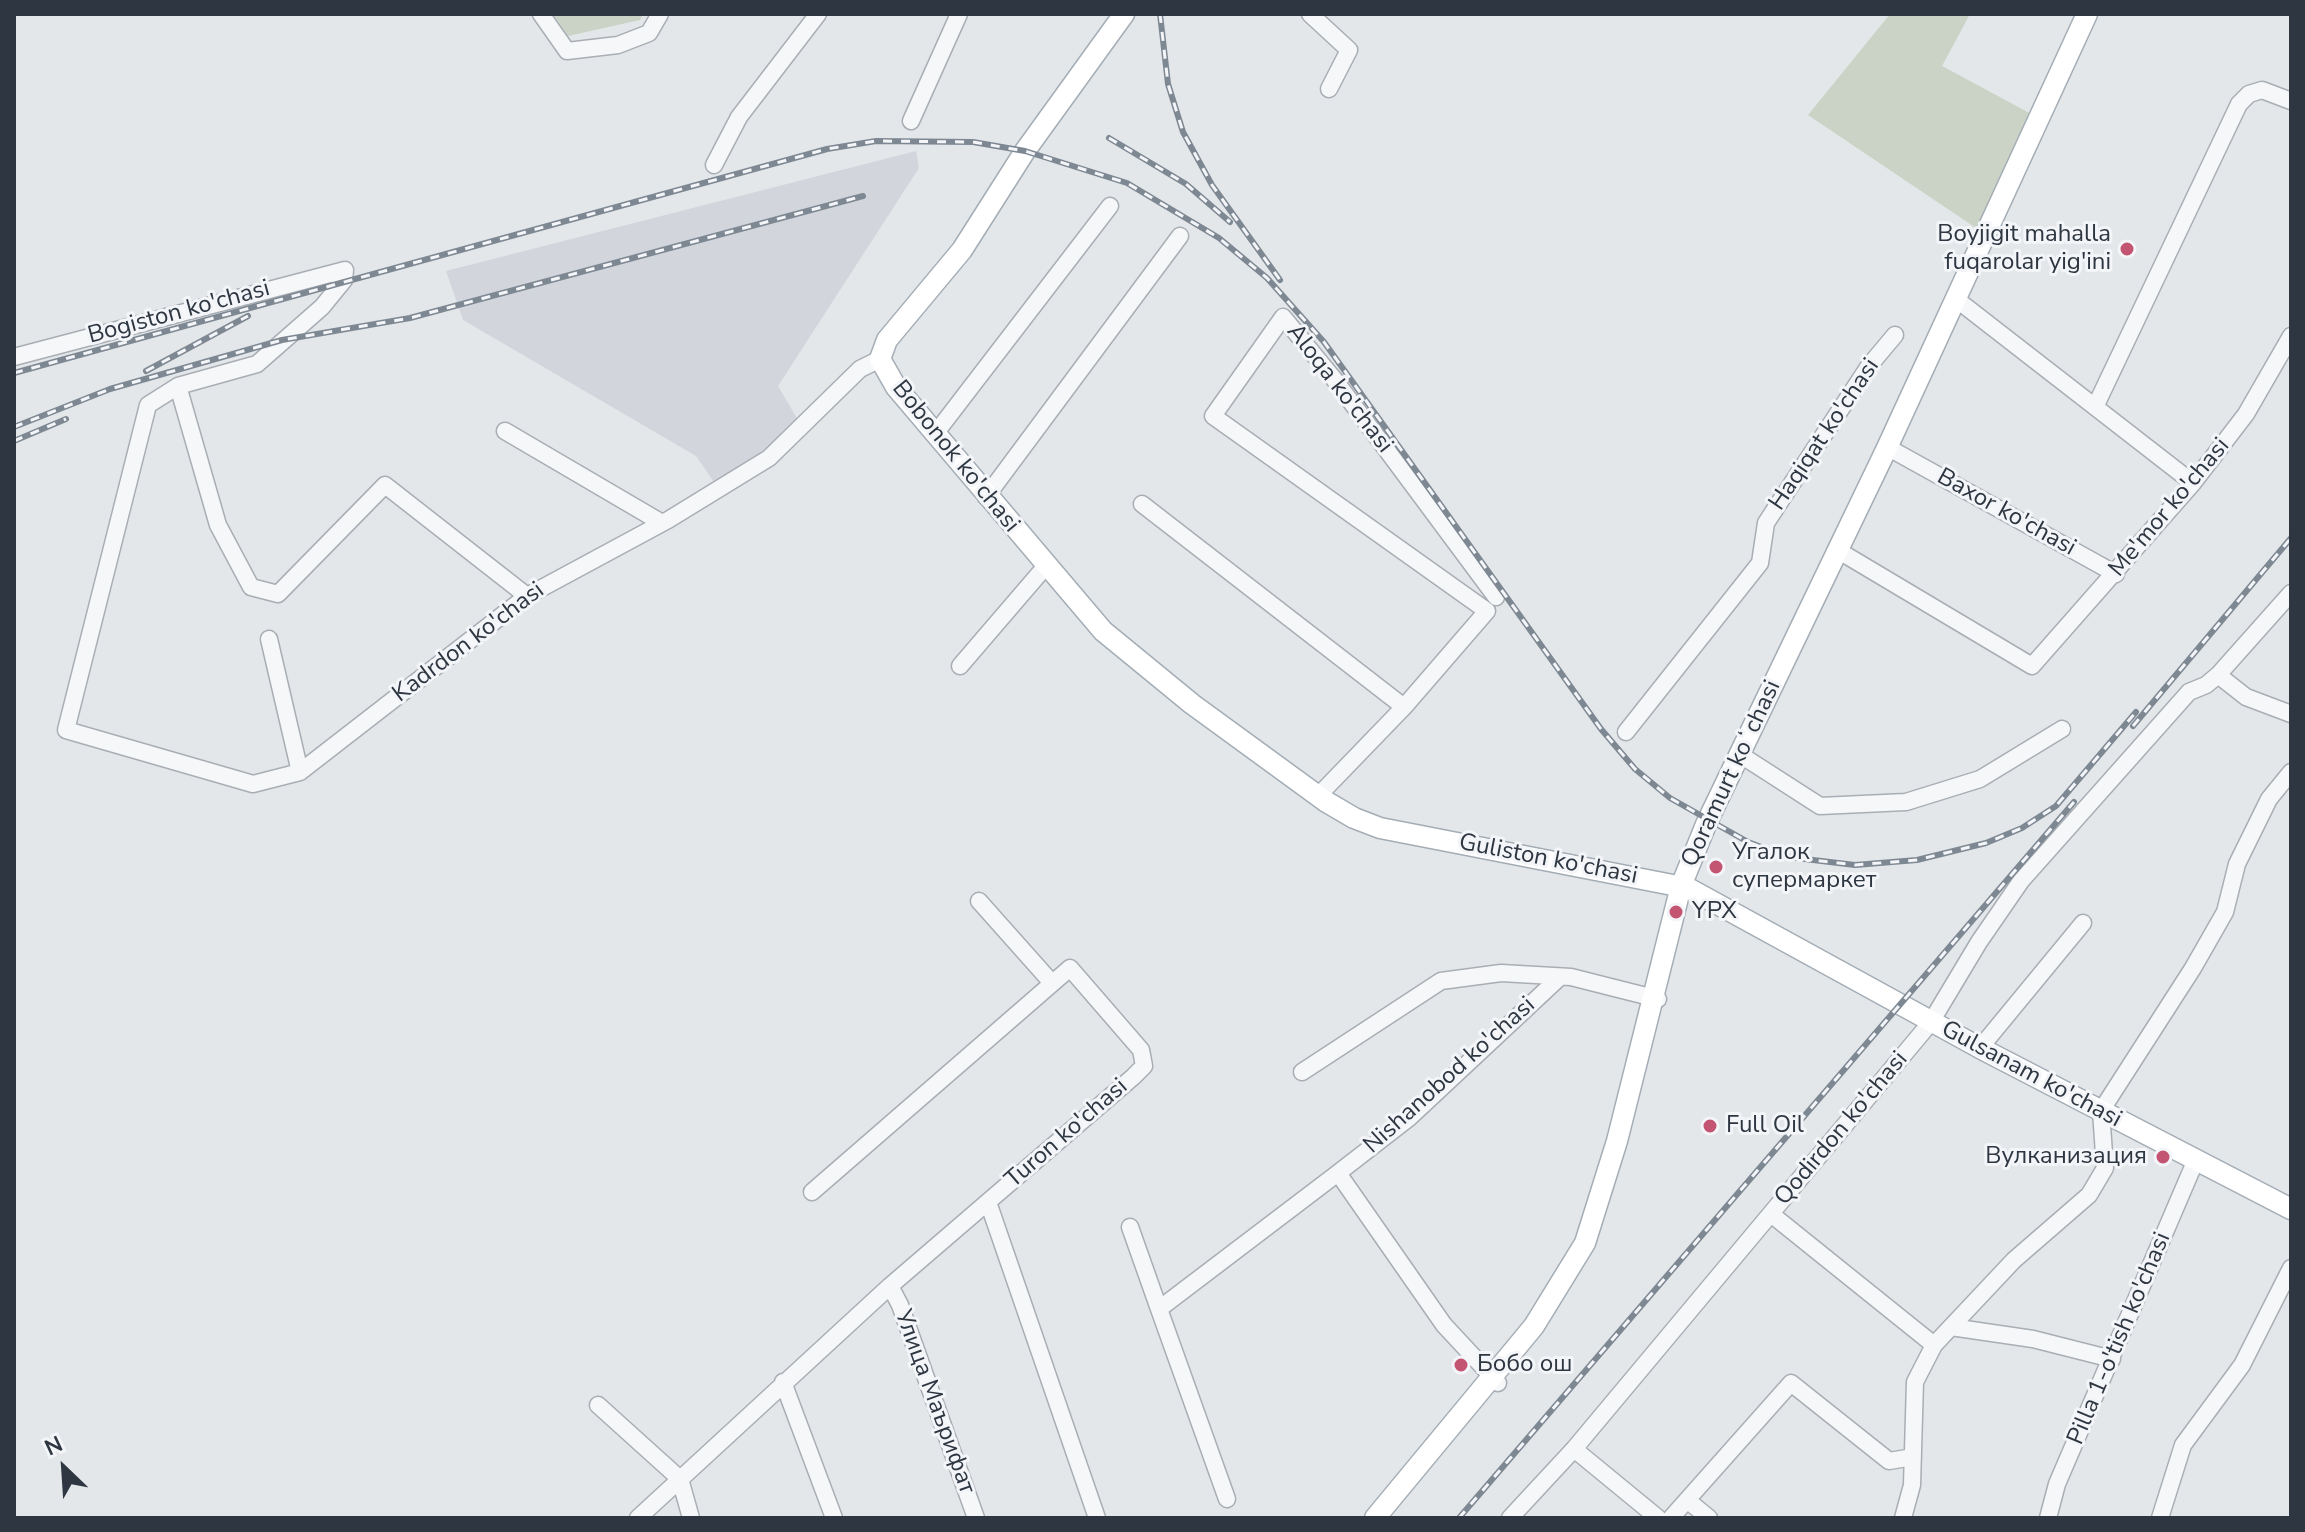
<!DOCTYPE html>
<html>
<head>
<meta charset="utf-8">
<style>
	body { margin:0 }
	#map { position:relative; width:2305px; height:1532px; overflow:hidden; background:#e3e7ea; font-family:"Nunito Sans",sans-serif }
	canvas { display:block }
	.frame { position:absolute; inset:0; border:16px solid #2d3641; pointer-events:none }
	.north { position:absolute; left:24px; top:1428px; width:80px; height:80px; -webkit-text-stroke:6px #f3f5f8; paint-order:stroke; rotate:335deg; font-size:22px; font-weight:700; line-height:32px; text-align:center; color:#2d3641 }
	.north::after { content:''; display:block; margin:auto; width:28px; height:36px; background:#2d3641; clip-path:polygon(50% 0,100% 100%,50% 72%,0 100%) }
</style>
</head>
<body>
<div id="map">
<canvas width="2305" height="1532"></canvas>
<div class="frame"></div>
<div class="north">N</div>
</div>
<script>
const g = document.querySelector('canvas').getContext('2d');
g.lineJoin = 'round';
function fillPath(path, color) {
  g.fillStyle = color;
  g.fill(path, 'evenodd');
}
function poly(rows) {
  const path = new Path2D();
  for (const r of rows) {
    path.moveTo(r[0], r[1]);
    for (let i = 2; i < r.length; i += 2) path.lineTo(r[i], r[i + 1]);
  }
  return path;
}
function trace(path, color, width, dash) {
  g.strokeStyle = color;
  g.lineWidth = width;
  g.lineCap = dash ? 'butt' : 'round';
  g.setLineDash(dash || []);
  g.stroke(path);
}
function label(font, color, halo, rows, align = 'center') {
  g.font = font + ' "Nunito Sans",sans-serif';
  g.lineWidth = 6;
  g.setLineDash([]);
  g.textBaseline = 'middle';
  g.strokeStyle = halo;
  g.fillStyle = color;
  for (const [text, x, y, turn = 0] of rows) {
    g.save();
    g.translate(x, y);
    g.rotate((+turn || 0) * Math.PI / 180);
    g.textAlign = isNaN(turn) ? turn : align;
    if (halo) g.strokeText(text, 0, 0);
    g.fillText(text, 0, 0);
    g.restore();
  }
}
fillPath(poly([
	[916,151,919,168,778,386,798,420,766,454,714,482,696,456,463,320,446,271]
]), '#d2d6dc');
fillPath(poly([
	[553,14,643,14,640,20,568,36],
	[1890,14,1970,14,1942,66,2035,116,1979,230,1808,115]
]), '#cad3c5');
const minor = poly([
	[541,14,567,51,618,45,649,33,660,14],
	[1310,14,1349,50,1329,89],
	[911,121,959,14],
	[714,165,739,117,818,14],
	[1956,299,2193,483],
	[14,357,345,270,344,280,322,307,257,364,178,386,148,405,66,730,253,784,300,772,527,596,668,520,769,458,860,369,880,359],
	[178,386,218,525,251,587,278,594,385,485,527,596],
	[2096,405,2239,104,2249,94,2262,90,2291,101],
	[505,431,662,523],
	[935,434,1110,206],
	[1896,452,2116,574],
	[986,497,1180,236],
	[1142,504,1404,707],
	[1844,554,2032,666,2193,483,2246,414,2291,336],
	[269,639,300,772],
	[960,666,1045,567],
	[2218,675,2246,697,2291,714],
	[1626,732,1760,563,1766,523,1869,366,1895,335],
	[1747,759,1820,806,1906,802,1980,779,2062,729],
	[1318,796,1404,707,1487,611,1213,416,1283,317,1334,379,1496,597],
	[979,901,1052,983],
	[1980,1048,2083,923],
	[1302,1072,1441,981,1501,973,1571,977,1658,999],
	[1338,1173,1409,1118,1560,977],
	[988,1202,1097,1518],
	[1771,1214,1934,1345],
	[1130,1227,1159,1309],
	[890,1286,900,1305,976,1518],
	[1951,1327,2033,1339,2112,1359],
	[783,1382,834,1518],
	[598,1405,680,1479,691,1518],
	[1574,1449,1658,1518],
	[1227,1499,1159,1309,1338,1173,1444,1325,1498,1383],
	[1687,1500,1709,1518],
	[638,1518,890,1286,1133,1077,1144,1066,1141,1050,1070,968,812,1192],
	[1510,1518,1574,1449,1931,1022,1979,942,2021,881,2189,692,2206,685,2218,675,2291,593],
	[1671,1518,1791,1383,1889,1461,1913,1457],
	[1903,1518,1912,1485,1915,1382,1934,1345,2014,1260,2089,1195,2105,1168,2101,1111,2193,968,2225,912,2237,864,2269,799,2291,772],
	[2048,1518,2057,1484,2195,1162],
	[2160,1518,2183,1445,2242,1365,2291,1268]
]);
const major = poly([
	[1124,14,1025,151,962,250,887,340,880,359,896,387,1103,631,1192,704,1325,801,1354,818,1380,828,1688,888,1980,1048,2291,1209],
	[1375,1518,1534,1326,1585,1243,1617,1141,1681,886,1707,822,1886,450,2087,14]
]);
trace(minor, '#a9aeb4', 19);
trace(major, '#a4adb5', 23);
trace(minor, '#f6f7f9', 16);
trace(major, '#fff', 20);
const rail = poly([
	[1160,14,1168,84,1183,132,1212,185,1280,280],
	[1109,138,1186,184,1230,222],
	[146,371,248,316],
	[14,373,827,149,876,141,973,142,1025,151,1127,183,1219,238,1267,278,1324,342,1601,729,1635,769,1670,798,1748,842,1788,857,1855,865,1917,860,1986,843,2022,828,2056,806,2136,712],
	[14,427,110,389,282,340,410,318,863,196],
	[14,441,66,419],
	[2133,726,2291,538],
	[1459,1518,2074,802]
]);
trace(rail, '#7e8893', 6);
trace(rail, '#f3f5f8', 3, [9]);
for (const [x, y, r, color] of [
	[2127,249,8,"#c35472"],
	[1716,867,8,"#c35472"],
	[1676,912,8,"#c35472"],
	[1710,1126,8,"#c35472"],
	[2163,1157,8,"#c35472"],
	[1461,1365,8,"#c35472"]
]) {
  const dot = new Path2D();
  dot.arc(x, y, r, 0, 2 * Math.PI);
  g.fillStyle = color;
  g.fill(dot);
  trace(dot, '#f3f5f8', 3);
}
label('24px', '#2d3641', '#f3f5f8', [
	["Boyjigit mahalla",2111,235,"right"],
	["fuqarolar yig'ini",2111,263,"right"],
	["Угалок",1732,853],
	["супермаркет",1732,881],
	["YPX",1692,912],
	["Full Oil",1726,1126],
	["Вулканизация",2147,1157,"right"],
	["Бобо ош",1477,1365]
], 'left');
label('24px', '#2d3641', '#f3f5f8', [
	["Bogiston ko'chasi",179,313,-15],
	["Aloqa ko'chasi",1339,389,52],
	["Haqiqat ko'chasi",1825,435,-56],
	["Bobonok ko'chasi",955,457,51],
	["Me'mor ko'chasi",2170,508,-50],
	["Baxor ko'chasi",2006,513,29],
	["Kadrdon ko'chasi",469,643,-37],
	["Qoramurt koʻchasi",1732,774,-65],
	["Guliston ko'chasi",1548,860,11],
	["Gulsanam ko'chasi",2031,1075,28],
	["Nishanobod ko'chasi",1450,1076,-42],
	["Qodirdon ko'chasi",1842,1129,-50],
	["Turon ko'chasi",1067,1134,-41],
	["Pilla 1-o'tish ko'chasi",2120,1339,-67],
	["Улица Маърифат",934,1402,70]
]);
</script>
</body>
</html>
